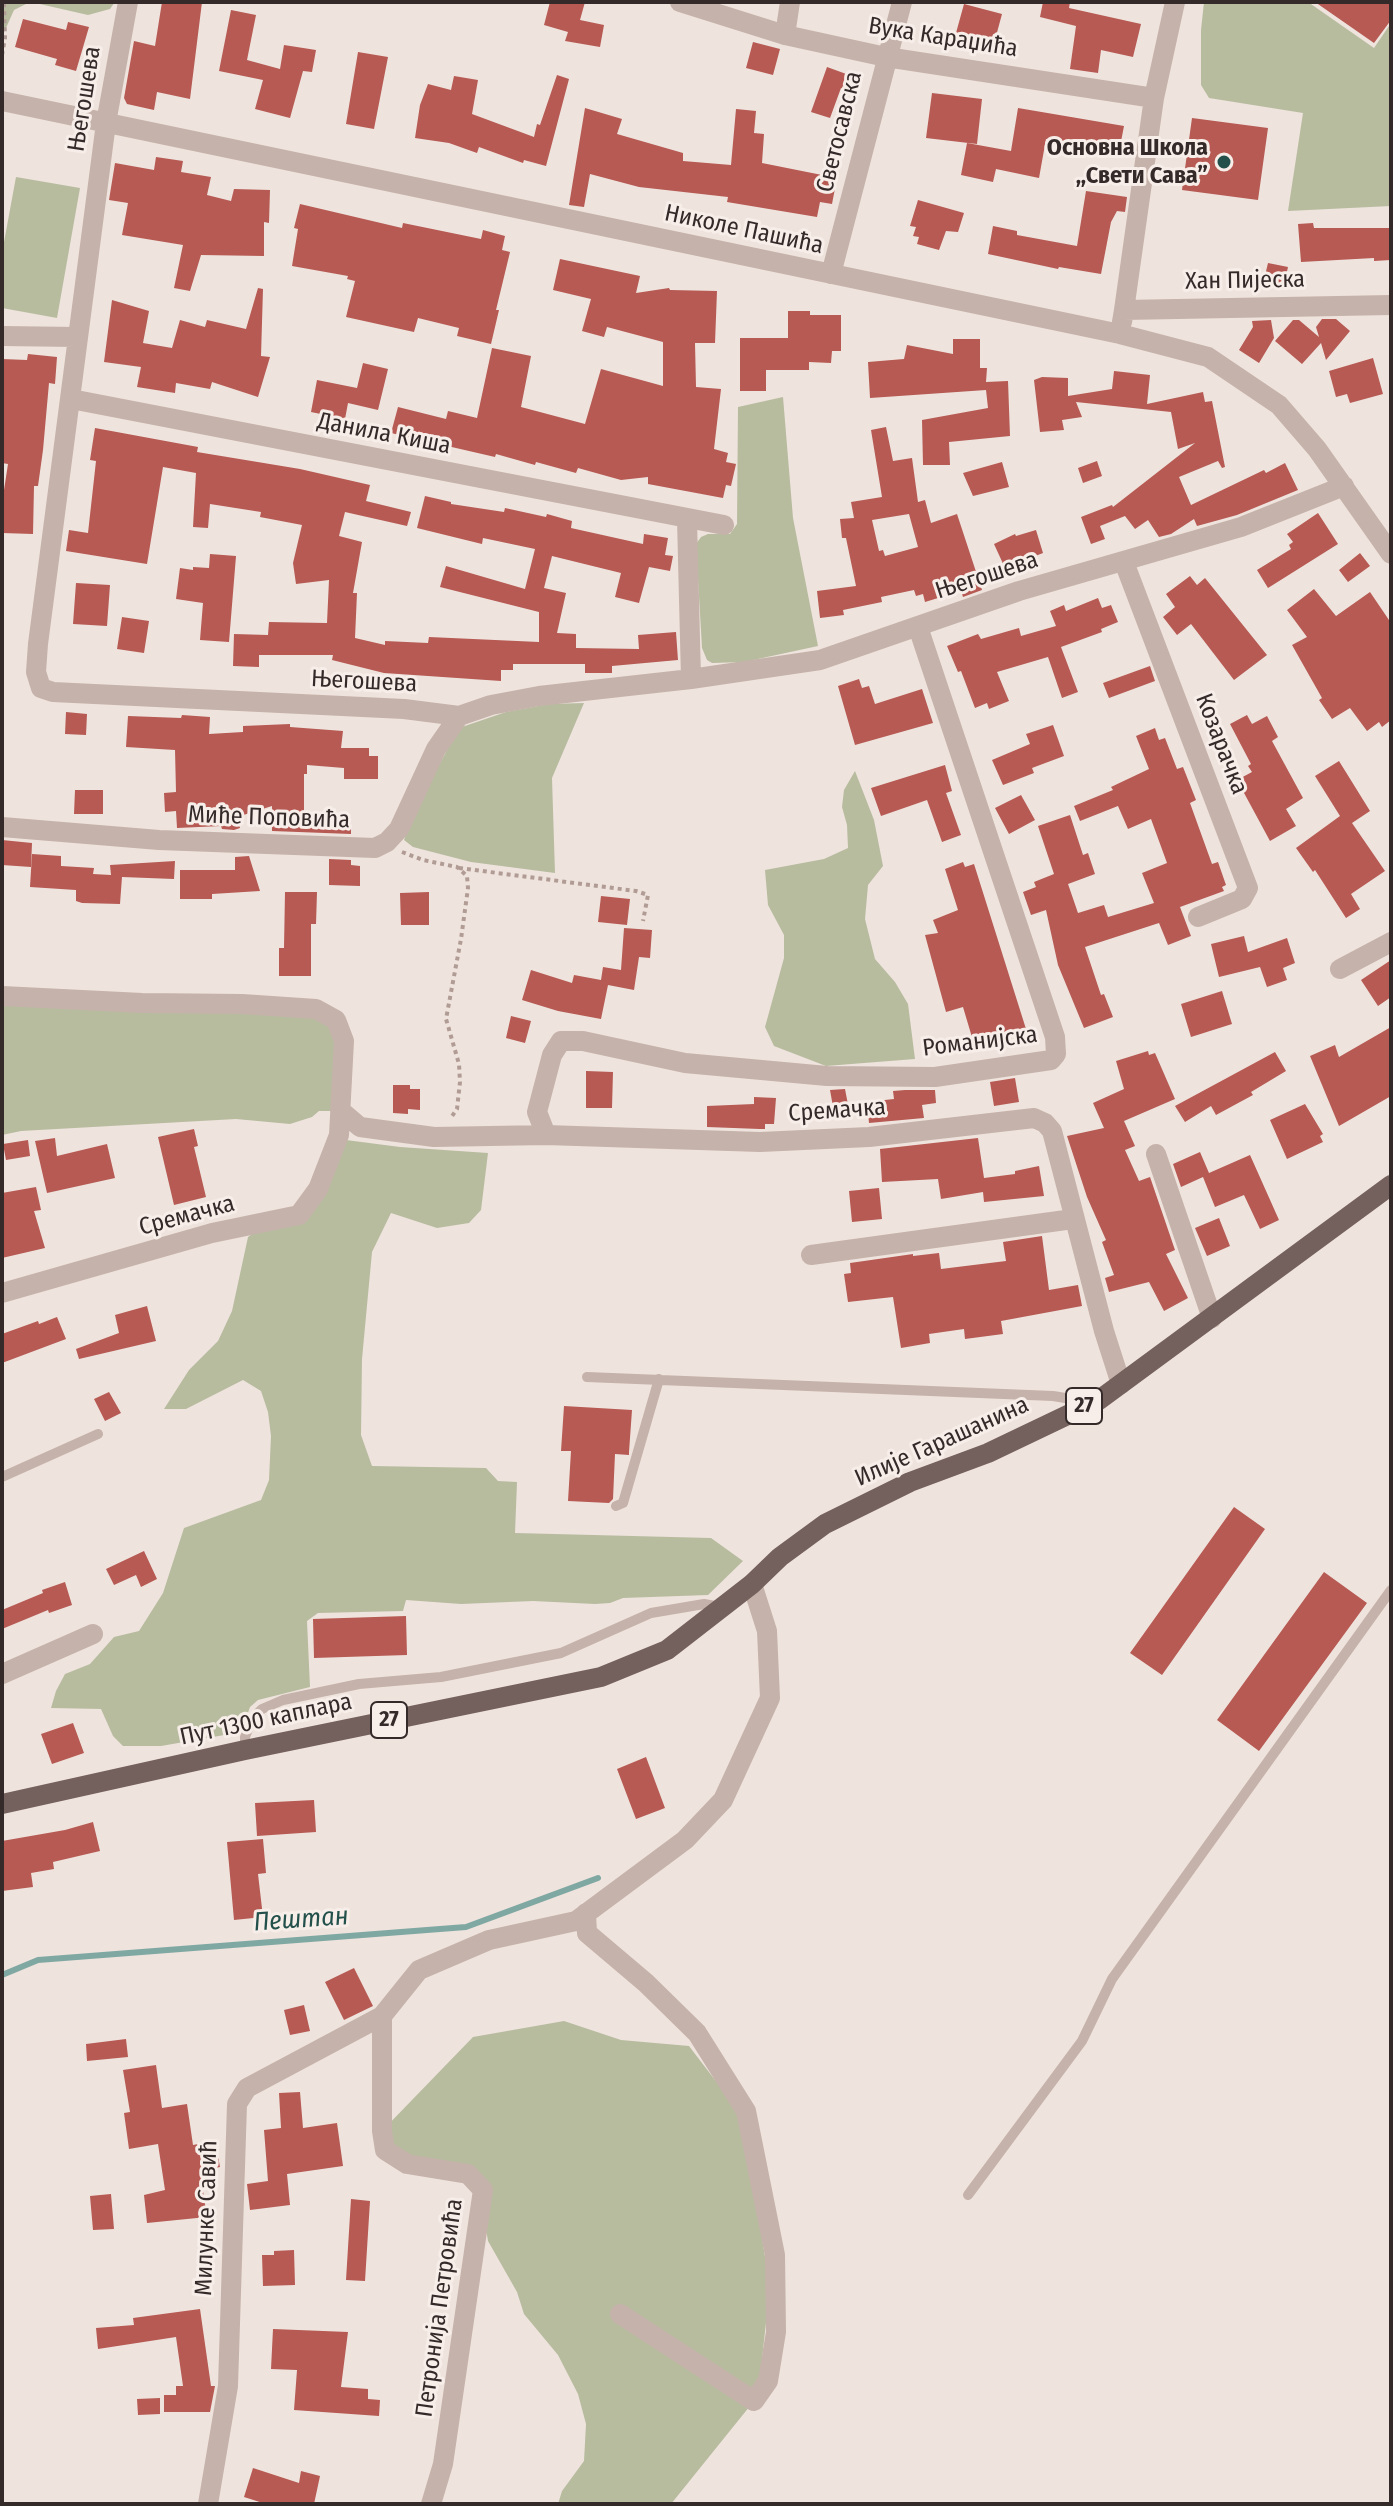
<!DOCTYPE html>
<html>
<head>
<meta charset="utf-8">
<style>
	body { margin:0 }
	#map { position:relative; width:1393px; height:2506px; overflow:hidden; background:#efe3dd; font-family:"Fira Sans Condensed",sans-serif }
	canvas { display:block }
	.frame { position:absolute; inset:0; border:4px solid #342a29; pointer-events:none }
</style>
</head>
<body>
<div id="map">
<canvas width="1393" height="2506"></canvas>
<div class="frame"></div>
</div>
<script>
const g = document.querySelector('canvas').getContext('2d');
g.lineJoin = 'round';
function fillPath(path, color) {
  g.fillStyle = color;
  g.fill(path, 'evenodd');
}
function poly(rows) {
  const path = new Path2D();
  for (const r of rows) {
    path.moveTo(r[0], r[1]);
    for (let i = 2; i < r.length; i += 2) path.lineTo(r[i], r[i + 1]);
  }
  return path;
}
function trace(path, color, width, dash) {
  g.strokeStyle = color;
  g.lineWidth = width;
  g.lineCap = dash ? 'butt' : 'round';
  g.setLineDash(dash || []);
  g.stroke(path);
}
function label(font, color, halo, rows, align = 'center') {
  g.font = font + ' "Fira Sans Condensed",sans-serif';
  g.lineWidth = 6;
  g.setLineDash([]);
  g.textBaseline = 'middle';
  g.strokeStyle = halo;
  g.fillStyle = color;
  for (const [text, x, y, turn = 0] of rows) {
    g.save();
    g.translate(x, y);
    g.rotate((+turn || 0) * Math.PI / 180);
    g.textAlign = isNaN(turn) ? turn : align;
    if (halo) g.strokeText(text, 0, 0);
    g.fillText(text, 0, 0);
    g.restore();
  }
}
fillPath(poly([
	[2,2,30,2,14,10,2,37],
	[31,2,115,2,110,9,88,15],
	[1204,2,1308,2,1374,48,1391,23,1391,206,1288,211,1303,113,1209,98,1201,85,1201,30],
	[16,177,80,188,57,318,2,308,2,253],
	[783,397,793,518,818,646,744,662,712,663,707,660,702,648,696,544,701,537,708,534,730,534,737,524,738,407],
	[584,703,552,778,555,873,471,862,413,847,404,840,414,811,459,728,506,712,549,704],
	[855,771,874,820,883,866,868,885,865,919,875,959,895,982,908,1004,915,1059,826,1066,774,1046,765,1027,784,958,784,935,768,905,765,870,824,859,848,848,847,825,842,807,844,790],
	[2,1003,304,1012,329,1027,338,1041,333,1111,319,1111,312,1117,290,1124,236,1119,21,1131,2,1135],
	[346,1140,400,1147,488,1153,481,1210,469,1223,437,1228,391,1213,372,1252,362,1359,361,1435,372,1466,486,1468,498,1481,517,1482,515,1533,711,1538,743,1561,708,1595,623,1598,610,1603,595,1604,533,1601,461,1604,406,1600,403,1611,318,1613,307,1621,310,1687,258,1700,250,1707,242,1730,230,1734,161,1746,123,1746,113,1736,101,1709,51,1708,56,1691,65,1674,90,1664,114,1637,139,1631,163,1593,184,1528,261,1500,269,1480,271,1436,268,1412,261,1391,243,1380,186,1409,164,1409,189,1370,218,1341,232,1311,248,1237,256,1231,286,1227],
	[564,2021,621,2040,689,2046,741,2114,770,2286,758,2396,671,2504,558,2504,562,2491,584,2461,586,2424,578,2394,558,2355,524,2314,517,2292,488,2241,478,2178,398,2162,382,2131,473,2037]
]), '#b7bc9f');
trace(poly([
	[2,1975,38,1960,466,1927,598,1878]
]), '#80a8a3', 6);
fillPath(poly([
	[162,2,202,2,190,99,157,92,154,110,127,104,124,98,134,41,155,46],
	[550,2,585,2,580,20,604,25,600,47,565,41,568,32,544,25],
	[1043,2,1070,2,1069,8,1141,24,1133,57,1101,50,1098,73,1070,69,1076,26,1040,17],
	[1315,2,1391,2,1391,20,1374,43],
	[964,4,1002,14,992,51,975,46,977,39,956,33],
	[231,10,256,15,247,60,280,69,284,45,316,50,312,72,303,71,290,118,255,109,263,80,219,71],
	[23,19,66,30,68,22,89,27,76,71,55,65,57,59,15,47],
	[753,42,780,49,773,75,746,68],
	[358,52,388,57,374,129,346,124],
	[827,67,849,75,845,89,841,88,830,118,811,112],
	[557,75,569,79,546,166,524,160,523,163,479,147,477,153,449,143,415,138,420,105,428,84,451,90,454,76,478,80,472,114,534,137,537,124,540,125],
	[932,93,982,99,977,144,926,138],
	[585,108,622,119,617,134,683,153,683,161,731,165,736,109,756,111,754,133,764,134,762,163,837,178,832,204,820,202,817,217,727,202,728,197,639,187,590,174,584,207,569,205],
	[1018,108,1124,126,1118,157,1093,152,1094,147,1046,139,1039,178,996,169,993,182,961,175,967,143,1011,151],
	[1192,118,1268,128,1258,200,1182,190],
	[156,157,183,161,181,172,211,177,207,195,231,201,234,189,270,190,269,223,264,222,264,256,201,255,190,291,174,288,183,245,122,235,128,203,109,200,115,163,154,170],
	[1086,191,1127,197,1125,212,1117,211,1111,222,1101,274,1059,267,1058,269,988,254,993,226,1017,231,1017,235,1077,246],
	[918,200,964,213,958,232,946,231,939,250,917,244,919,237,913,236,916,227,910,226],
	[300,204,402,228,403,223,481,239,483,230,505,236,502,250,510,252,496,310,499,310,491,344,457,336,459,328,418,318,414,332,346,317,355,281,347,279,348,276,292,266,298,229,294,228],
	[1313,223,1314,228,1391,228,1391,260,1374,261,1374,258,1301,262,1298,224],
	[560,259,640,276,636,293,669,288,670,290,717,291,715,343,695,343,696,387,721,389,714,449,728,453,726,462,736,464,731,486,726,485,723,498,648,484,648,477,621,480,578,468,576,473,536,462,535,465,496,454,495,457,391,433,398,407,446,419,448,411,477,418,492,348,531,356,521,407,585,424,601,369,663,386,663,342,607,327,604,337,582,331,591,299,553,290],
	[1268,263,1288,267,1283,289,1263,284],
	[258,288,263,289,261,356,270,357,258,397,212,382,210,389,176,383,175,393,137,387,141,367,104,362,112,300,149,311,143,343,172,348,180,320,205,327,207,320,246,329],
	[788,311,810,311,810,315,841,315,841,351,832,351,831,363,809,362,809,370,766,370,766,391,740,391,740,338,788,338],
	[1322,319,1336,319,1350,331,1326,360,1321,343,1302,364,1275,341,1293,320,1299,320,1319,337,1316,327],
	[1271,320,1274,338,1259,363,1239,350,1253,327,1252,321],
	[953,339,980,339,980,368,987,368,986,382,1008,381,1010,436,949,442,950,465,923,465,922,420,988,408,986,390,870,398,868,362,904,359,907,345,953,354],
	[28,354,57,357,55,384,49,383,43,450,38,486,34,486,33,534,2,533,2,503,8,464,2,463,2,359,27,360],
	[1373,358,1383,394,1350,403,1347,394,1336,397,1329,371],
	[363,363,388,369,378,410,348,403,345,419,311,412,317,380,357,388],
	[1114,371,1150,375,1147,404,1203,392,1205,402,1212,401,1225,467,1222,468,1218,461,1179,477,1191,505,1264,470,1266,473,1285,463,1298,490,1237,515,1197,526,1194,519,1171,534,1159,537,1148,520,1135,529,1125,516,1100,526,1105,539,1091,544,1081,517,1112,505,1113,507,1195,443,1178,449,1171,412,1076,402,1082,417,1062,420,1064,430,1040,432,1034,380,1042,377,1068,378,1068,396,1112,389],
	[886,427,893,461,912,458,918,502,925,500,931,523,957,514,982,590,963,597,961,591,925,602,923,594,916,596,914,590,881,597,882,602,843,610,844,615,820,618,817,591,856,586,846,538,842,538,840,519,854,518,851,502,882,497,871,430],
	[909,514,918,547,885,556,883,550,879,551,872,520],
	[95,428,198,447,197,452,300,469,370,485,366,501,411,512,407,526,345,512,339,536,362,542,353,593,357,593,355,638,385,645,385,641,428,643,429,637,539,642,539,612,440,587,446,566,525,589,535,549,483,538,482,544,417,528,425,496,451,502,451,504,504,512,505,508,546,517,547,514,572,521,571,528,643,544,644,534,668,538,665,555,673,556,670,571,649,567,639,603,615,597,621,573,552,556,544,588,566,593,557,633,576,634,576,648,639,649,638,635,676,632,678,660,612,666,612,673,585,673,585,664,513,664,513,670,501,670,501,681,384,673,332,660,333,655,259,655,259,667,233,666,234,634,268,635,269,622,327,623,329,580,296,584,293,563,302,525,260,517,261,512,210,504,208,528,193,527,196,473,163,467,147,564,66,551,69,530,88,533,96,461,90,460],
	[1097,461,1102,476,1083,483,1078,468],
	[1002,462,1009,487,973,496,963,473],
	[1318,513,1338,544,1268,588,1257,570,1291,549,1289,545,1293,542,1287,534],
	[1036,530,1043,553,1005,568,994,544,1015,534,1016,536],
	[1360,553,1370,566,1348,582,1339,570],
	[210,554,236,556,229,642,200,640,203,603,176,599,180,568,193,570,193,567,209,568],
	[1190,576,1197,585,1205,578,1267,655,1234,680,1191,624,1177,635,1163,617,1175,607,1166,594],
	[76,583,110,585,107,626,73,624],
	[1314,589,1336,616,1370,592,1391,623,1391,720,1382,727,1379,722,1367,731,1350,708,1332,719,1319,700,1322,698,1292,645,1307,637,1287,610],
	[1098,598,1102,608,1111,605,1118,622,1101,629,1102,632,1061,647,1078,692,1062,698,1048,657,997,672,1009,701,989,709,987,703,975,708,961,671,958,672,947,646,978,634,981,639,1019,628,1021,636,1056,626,1050,611,1064,605,1066,611],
	[122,617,149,621,144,653,117,649],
	[1150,666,1155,681,1109,698,1103,683],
	[859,679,862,688,869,686,875,704,922,689,933,723,855,745,838,686],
	[66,712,87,714,86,735,65,734],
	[182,715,210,717,209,734,243,732,243,726,290,724,290,727,343,731,341,748,369,748,369,756,378,756,378,779,344,779,344,768,307,765,307,774,304,774,304,817,351,817,351,834,272,831,272,806,237,817,240,828,234,830,222,829,221,826,177,828,176,811,165,812,164,793,176,792,175,750,126,747,128,716,181,718],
	[1247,715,1252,724,1267,716,1278,737,1272,741,1303,798,1286,809,1296,826,1270,841,1237,780,1252,772,1248,766,1251,764,1230,724],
	[1053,725,1064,756,1032,768,1034,773,1003,785,992,760,1030,744,1026,734],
	[1155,728,1159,740,1165,738,1177,769,1183,767,1196,800,1190,803,1208,853,1212,864,1218,862,1226,885,1222,887,1224,891,1180,907,1191,936,1168,945,1159,923,1085,947,1101,995,1104,994,1113,1017,1084,1028,1058,965,1046,910,1031,915,1023,892,1036,887,1034,882,1054,874,1038,826,1070,815,1083,855,1088,853,1095,874,1068,884,1078,913,1104,905,1108,917,1154,903,1142,873,1167,863,1151,819,1128,829,1118,806,1080,821,1074,806,1113,790,1111,787,1149,769,1136,736],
	[1339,761,1370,811,1352,823,1385,871,1351,894,1360,909,1346,918,1315,870,1313,872,1296,848,1340,816,1315,776],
	[945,765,952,791,946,793,961,835,942,842,927,800,881,816,871,788],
	[75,790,103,790,103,814,74,814],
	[1021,795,1035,820,1009,834,995,808],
	[2,840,32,843,31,867,2,865],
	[32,854,61,856,61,866,94,868,93,874,111,875,110,865,175,861,174,879,122,877,120,904,82,903,76,901,76,890,30,887],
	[249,856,260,891,212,894,212,899,180,899,180,870,235,870,235,857],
	[329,859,351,860,351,865,360,866,360,886,329,885],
	[963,862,965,867,974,864,1026,1029,974,1044,963,1007,946,1012,925,935,938,933,933,920,958,910,945,869],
	[285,892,317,892,316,924,311,924,311,976,279,976,279,948,284,948],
	[429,892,429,925,401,925,400,893],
	[601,896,630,899,627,925,598,922],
	[624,928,652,930,650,958,639,957,634,990,608,985,601,1019,558,1011,522,1000,531,970,572,983,574,975,601,980,603,967,621,970],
	[1244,936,1248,952,1287,938,1295,963,1283,968,1287,980,1267,987,1260,967,1219,977,1211,944],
	[1391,960,1391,997,1378,1006,1361,980],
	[1222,991,1232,1024,1191,1037,1181,1004],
	[511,1016,531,1021,525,1043,506,1038],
	[1391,1027,1391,1096,1339,1126,1310,1056,1335,1045,1339,1057],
	[1148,1051,1149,1055,1155,1053,1175,1099,1124,1121,1135,1146,1125,1150,1139,1181,1150,1177,1175,1250,1166,1254,1188,1298,1164,1311,1149,1282,1109,1292,1105,1278,1114,1275,1102,1242,1106,1240,1087,1197,1067,1136,1104,1128,1093,1103,1124,1089,1116,1061],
	[1275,1052,1286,1071,1251,1092,1253,1095,1216,1115,1211,1106,1185,1122,1175,1106],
	[586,1071,613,1072,612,1108,586,1108],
	[1015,1078,1019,1102,994,1106,990,1082],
	[393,1085,410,1085,410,1089,420,1089,420,1110,408,1109,408,1114,393,1113],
	[845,1089,850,1115,835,1118,830,1090],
	[905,1090,935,1090,936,1103,922,1105,924,1118,869,1123,867,1102,894,1099,893,1091],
	[754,1097,776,1098,774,1124,765,1124,765,1129,760,1129,707,1127,707,1106,754,1104],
	[1305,1104,1323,1134,1320,1136,1323,1142,1287,1159,1270,1120],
	[194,1129,198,1146,194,1147,206,1197,174,1205,158,1137],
	[55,1138,57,1156,107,1144,115,1178,47,1193,35,1141],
	[978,1138,984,1178,1015,1174,1015,1171,1039,1166,1044,1196,984,1202,983,1192,941,1199,938,1179,882,1182,880,1149],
	[28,1140,30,1156,6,1160,3,1144],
	[1200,1152,1209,1173,1250,1155,1279,1220,1260,1229,1244,1195,1215,1207,1203,1177,1181,1187,1173,1164],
	[36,1187,41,1210,34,1211,45,1248,2,1258,2,1193],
	[879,1188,882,1219,852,1222,849,1191],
	[1219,1218,1230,1246,1207,1256,1195,1228],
	[1042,1236,1049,1290,1078,1285,1082,1306,1001,1321,1003,1334,965,1339,964,1329,929,1334,930,1343,901,1348,893,1297,848,1302,844,1274,851,1273,850,1263,913,1254,913,1256,939,1253,941,1269,1006,1261,1003,1242],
	[147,1306,156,1341,79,1359,76,1349,119,1333,115,1315],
	[57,1317,66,1339,2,1363,2,1334,38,1321,39,1324],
	[109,1392,121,1413,105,1421,94,1399],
	[564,1406,632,1410,629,1452,629,1455,615,1454,613,1499,609,1503,568,1501,571,1451,561,1451],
	[1234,1507,1265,1529,1162,1675,1130,1653],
	[144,1551,157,1579,141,1587,136,1575,114,1585,106,1569],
	[1324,1572,1367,1603,1259,1751,1217,1720],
	[65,1582,72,1605,49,1613,48,1610,2,1629,2,1610,43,1593,42,1590],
	[406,1616,407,1655,314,1658,313,1619],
	[73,1723,84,1753,52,1764,41,1734],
	[646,1757,665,1808,636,1819,617,1769],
	[314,1800,316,1832,257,1836,255,1803],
	[93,1822,100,1851,53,1862,54,1869,31,1873,33,1887,2,1891,2,1841,65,1830],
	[263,1839,266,1873,258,1874,263,1917,234,1920,227,1842],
	[354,1968,373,2006,344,2020,325,1982],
	[304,2005,310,2031,290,2035,284,2010],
	[126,2039,128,2057,87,2061,86,2044],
	[156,2065,162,2108,187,2104,193,2145,215,2141,220,2167,200,2171,207,2217,147,2223,144,2195,165,2190,158,2144,129,2149,124,2113,130,2112,123,2070],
	[300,2092,303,2128,337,2123,343,2166,287,2174,290,2205,250,2210,247,2184,268,2181,264,2130,281,2128,279,2093],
	[111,2194,114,2229,93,2230,90,2196],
	[351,2199,370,2201,365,2281,346,2280],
	[294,2250,295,2285,263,2286,262,2255,274,2255,274,2251],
	[200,2309,211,2386,215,2386,210,2412,164,2412,164,2395,176,2395,176,2386,183,2386,176,2337,98,2349,96,2328,134,2325,133,2318],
	[273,2329,348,2332,341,2387,368,2389,368,2399,380,2400,379,2416,294,2410,297,2370,271,2369],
	[160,2398,160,2414,138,2415,137,2399],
	[253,2468,299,2483,301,2471,320,2476,314,2504,266,2504,244,2497]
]), '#b65a53');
trace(poly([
	[2,55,5,38,4,2],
	[402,852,423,860,457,867,467,876,468,888,461,939,446,1019,459,1064,460,1082,457,1109,450,1119],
	[459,868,636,891,648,895,643,921]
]), '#b19c95', 4, [4, 4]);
trace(poly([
	[587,1377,1053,1396,1090,1402],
	[2,1477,98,1434],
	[616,1506,623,1503,659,1379],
	[245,1750,245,1737,252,1719,262,1709,283,1700,359,1684,441,1677,561,1653,651,1613,704,1604,720,1607],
	[968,2195,1082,2041,1112,1979,1391,1590]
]), '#c5b2aa', 10);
trace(poly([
	[128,2,106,123,38,644,36,672,41,688,53,692,404,709,459,716,491,705,539,696,691,679,820,660,1019,591,1241,527,1344,486],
	[680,2,785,35,886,57,1154,98],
	[785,35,790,2],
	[2,101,1120,334,1208,357,1279,405,1317,449,1391,554],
	[831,274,902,2],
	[1124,310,1154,98,1175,2],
	[1122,322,1124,310,1391,305],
	[2,336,77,337],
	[71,399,724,525],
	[687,519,691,679],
	[1124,562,1248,888,1242,899,1198,917],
	[2,827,159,840,375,848,387,842,399,829,436,749,459,716],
	[1340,969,1391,942],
	[2,996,142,1003,242,1004,316,1009,336,1020,344,1041,339,1135,318,1189,299,1215,212,1233,2,1293],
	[340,1110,360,1127,434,1137,546,1135,760,1142,869,1137,1034,1118,1045,1123,1052,1131,1104,1331,1121,1384],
	[546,1135,537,1112,552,1055,561,1041,583,1041,685,1063,827,1076,935,1077,1051,1060,1056,1054,1055,1037,918,627],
	[1156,1154,1212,1318],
	[811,1255,1073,1219],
	[2,1674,93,1634],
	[586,1913,587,1933,646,1983,697,2033,746,2111,775,2255,776,2332,768,2381,754,2401,620,2314],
	[208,2504,228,2386,237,2104,247,2088,382,2016],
	[431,2504,443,2464,483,2190,468,2174,407,2164,385,2150,382,2131,382,2016,419,1970,489,1940,576,1921,685,1840,723,1800,770,1698,767,1631,752,1584]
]), '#c5b2aa', 20);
trace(poly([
	[2,1804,245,1750,601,1677,667,1650,752,1584,780,1557,825,1524,910,1482,988,1453,1099,1400,1391,1185]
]), '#74605c', 20);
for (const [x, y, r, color] of [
	[1224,162,8,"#24504b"]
]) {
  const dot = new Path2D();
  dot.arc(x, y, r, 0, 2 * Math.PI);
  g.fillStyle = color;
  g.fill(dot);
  trace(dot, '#f7eee9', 3);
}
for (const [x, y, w] of [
	[1084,1406,36],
	[389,1720,36]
]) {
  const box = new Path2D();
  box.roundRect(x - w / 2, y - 18, w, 36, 6);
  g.fillStyle = '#f7eee9';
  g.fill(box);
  trace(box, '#342a29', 2);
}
label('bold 22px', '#342a29', null, [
	["27",1084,1406],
	["27",389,1720]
]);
label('24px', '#342a29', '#f7eee9', [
	["Вука Караџића",943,38,9],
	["Његошева",85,99,-81],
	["Светосавска",840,132,-76],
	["Николе Пашића",744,230,12],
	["Хан Пијеска",1245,281,-1],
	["Данила Киша",384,434,11],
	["Његошева",987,576,-18],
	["Његошева",364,682,3],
	["Козарачка",1221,744,69],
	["Миће Поповића",269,818,2],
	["Романијска",980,1042,-7],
	["Сремачка",837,1111,-4],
	["Сремачка",187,1216,-15],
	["Илије Гарашанина",942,1442,-24],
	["Пут 1300 каплара",266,1720,-12],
	["Милунке Савић",207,2218,-88],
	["Петронија Петровића",440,2308,-82]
]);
label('bold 24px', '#342a29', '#f7eee9', [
	["Основна Школа",1208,148],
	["„Свети Сава”",1208,176]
], 'right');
label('italic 26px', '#24504b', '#f7eee9', [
	["Пештан",301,1920,-4]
]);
</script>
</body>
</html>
